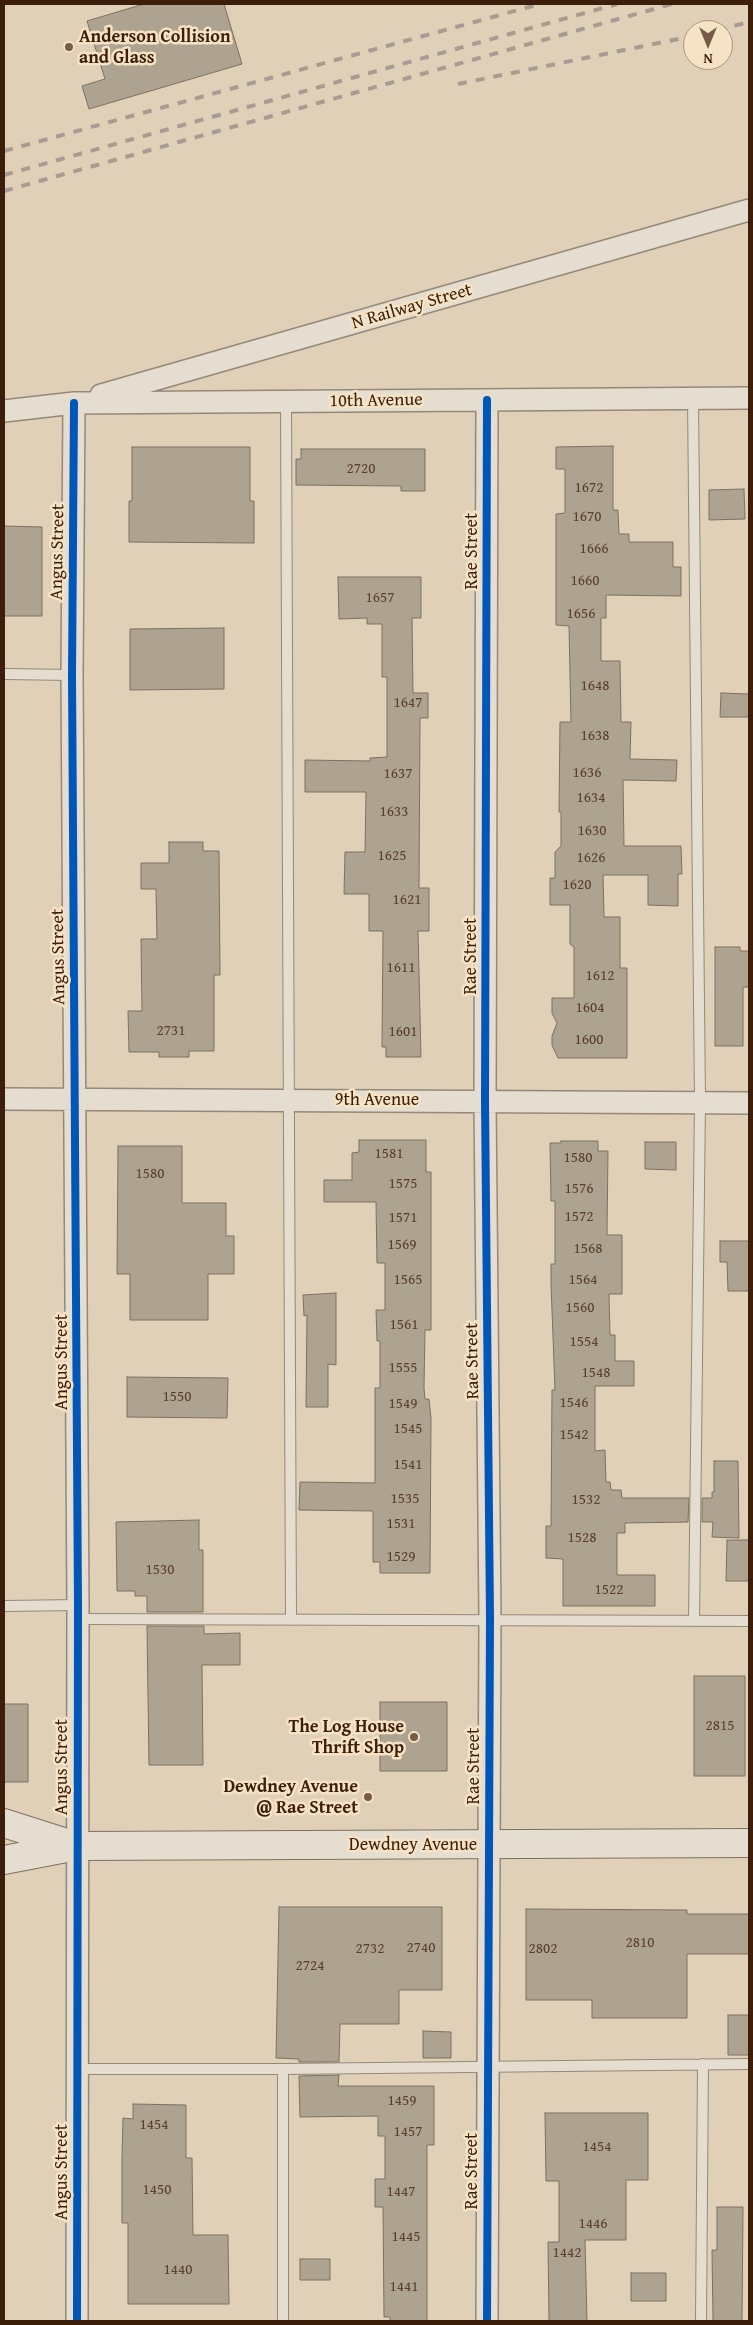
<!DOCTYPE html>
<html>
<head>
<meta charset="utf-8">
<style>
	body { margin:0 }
	#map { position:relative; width:753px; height:2325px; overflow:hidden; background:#e0d0b7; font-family:"Gentium Book Plus",serif }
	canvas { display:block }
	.frame { position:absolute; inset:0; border:5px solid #3d1e0a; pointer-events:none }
	.north { position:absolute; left:683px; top:20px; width:50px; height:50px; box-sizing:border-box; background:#f6e3c5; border:1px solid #ac947a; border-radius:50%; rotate:180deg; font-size:14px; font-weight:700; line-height:20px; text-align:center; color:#3d1e0a }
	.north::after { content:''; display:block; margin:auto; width:18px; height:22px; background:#765c47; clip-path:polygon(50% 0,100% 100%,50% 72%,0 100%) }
</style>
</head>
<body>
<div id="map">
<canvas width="753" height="2325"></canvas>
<div class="frame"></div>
<div class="north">N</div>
</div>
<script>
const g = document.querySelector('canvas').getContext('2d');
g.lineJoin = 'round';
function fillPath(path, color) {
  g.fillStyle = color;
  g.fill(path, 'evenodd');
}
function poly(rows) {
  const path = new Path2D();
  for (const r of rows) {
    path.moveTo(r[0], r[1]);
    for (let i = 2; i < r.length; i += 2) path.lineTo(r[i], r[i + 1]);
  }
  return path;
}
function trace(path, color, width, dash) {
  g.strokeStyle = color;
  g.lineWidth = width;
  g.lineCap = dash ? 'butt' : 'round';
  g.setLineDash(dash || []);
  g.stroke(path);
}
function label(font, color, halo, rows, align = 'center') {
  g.font = font + ' "Gentium Book Plus",serif';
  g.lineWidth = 5;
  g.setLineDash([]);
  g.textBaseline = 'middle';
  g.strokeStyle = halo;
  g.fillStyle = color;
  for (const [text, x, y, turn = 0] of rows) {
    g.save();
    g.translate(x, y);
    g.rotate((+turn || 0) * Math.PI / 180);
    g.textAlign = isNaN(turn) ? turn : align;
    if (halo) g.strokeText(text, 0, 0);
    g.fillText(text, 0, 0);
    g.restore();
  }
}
const building = poly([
	[144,4,224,4,242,64,89,109,82,86,105,79,87,21,144,4],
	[613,446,613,510,618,510,619,534,629,534,629,542,673,542,673,567,681,567,681,596,606,595,606,618,601,618,601,661,620,661,621,722,631,722,630,759,677,760,676,781,623,780,624,846,681,846,682,874,678,874,678,906,648,905,648,875,603,875,604,917,620,917,620,968,627,968,627,1058,558,1058,552,1045,552,1036,557,1023,552,1013,552,998,574,998,574,947,570,944,570,905,550,905,550,878,555,878,555,852,561,846,561,812,559,812,560,722,571,722,569,626,556,625,556,514,565,513,565,469,556,469,556,447,613,446],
	[132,447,250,447,250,501,254,501,254,543,129,542,129,501,132,501,132,447],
	[301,449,425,449,425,491,401,491,401,486,296,485,296,459,301,459,301,449],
	[744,489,745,519,709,520,709,490,744,489],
	[4,526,42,527,42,616,4,616,4,526],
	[338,577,421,577,421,618,412,618,413,693,428,693,428,718,420,718,419,888,429,888,429,931,418,931,421,1057,386,1057,386,1047,382,1047,383,931,369,931,369,894,344,894,345,852,365,852,366,792,305,792,305,760,370,761,370,758,387,757,387,677,382,677,382,624,367,624,367,618,339,619,338,577],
	[224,628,224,689,130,690,130,629,224,628],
	[721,693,749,694,749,717,720,717,721,693],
	[169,842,203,842,203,851,219,851,220,975,214,975,214,1051,189,1051,189,1057,159,1057,159,1052,129,1052,128,1011,142,1011,141,939,157,939,156,889,141,889,141,863,169,863,169,842],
	[715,947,740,947,740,951,749,951,749,987,743,987,743,1046,715,1046,715,947],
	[359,1140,426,1140,426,1172,431,1172,431,1330,425,1330,424,1388,425,1399,429,1399,431,1419,430,1573,380,1573,380,1562,373,1562,373,1511,299,1510,300,1482,375,1483,375,1388,380,1388,380,1341,377,1341,376,1310,385,1310,385,1263,377,1263,376,1202,324,1202,324,1180,352,1180,352,1153,359,1152,359,1140],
	[561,1141,598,1141,598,1151,608,1151,607,1235,622,1235,622,1294,609,1294,610,1335,615,1335,615,1361,634,1361,634,1386,595,1386,595,1451,605,1450,606,1482,610,1482,611,1490,621,1490,622,1498,689,1498,688,1522,625,1523,625,1533,617,1533,617,1575,655,1575,655,1606,563,1606,563,1559,546,1558,546,1526,551,1526,552,1390,555,1390,551,1284,551,1264,555,1264,555,1201,551,1201,550,1143,561,1143,561,1141],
	[645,1142,676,1142,676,1170,645,1169,645,1142],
	[118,1146,182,1146,182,1203,226,1203,226,1236,234,1236,234,1274,208,1274,208,1320,130,1320,130,1274,117,1274,118,1146],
	[720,1241,749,1241,749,1291,728,1291,727,1262,720,1262,720,1241],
	[336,1293,336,1365,328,1364,328,1407,306,1407,307,1315,304,1316,303,1295,336,1293],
	[127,1377,228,1378,227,1418,127,1417,127,1377],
	[714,1461,738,1461,739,1538,712,1537,713,1522,702,1522,702,1498,712,1498,712,1492,714,1492,714,1461],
	[199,1520,199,1550,203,1550,203,1612,147,1612,147,1596,135,1596,135,1591,117,1591,116,1522,199,1520],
	[727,1540,749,1540,749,1581,726,1581,727,1540],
	[147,1626,204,1626,204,1634,240,1633,240,1665,202,1665,203,1765,149,1765,147,1626],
	[694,1676,745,1676,745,1776,694,1776,694,1676],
	[380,1702,447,1702,447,1771,380,1771,380,1702],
	[4,1704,28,1704,28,1782,4,1782,4,1704],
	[279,1907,442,1907,442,1990,399,1990,399,2024,340,2024,339,2062,299,2062,299,2059,276,2058,279,1907],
	[526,1909,687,1910,687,1914,749,1914,749,1954,687,1954,687,2018,592,2018,592,2000,526,2000,526,1909],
	[728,2015,749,2015,749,2055,728,2055,728,2015],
	[423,2031,451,2032,451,2058,423,2058,423,2031],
	[339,2075,338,2086,434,2086,434,2145,427,2145,427,2321,390,2321,390,2317,384,2317,383,2207,375,2207,375,2179,385,2179,385,2136,378,2136,378,2116,300,2117,299,2076,339,2075],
	[133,2104,186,2105,186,2158,192,2158,193,2235,228,2235,229,2304,128,2304,128,2223,122,2223,122,2159,123,2118,133,2119,133,2104],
	[545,2113,648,2113,648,2180,626,2180,626,2240,585,2240,587,2321,549,2321,548,2242,559,2242,559,2181,546,2181,545,2113],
	[717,2207,743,2207,742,2321,713,2321,712,2250,717,2250,717,2207],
	[300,2259,330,2259,330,2280,300,2280,300,2259],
	[631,2273,666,2273,666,2301,631,2301,631,2273]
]);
fillPath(building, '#aea290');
trace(building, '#7d7061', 1);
const lane = poly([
	[693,398,700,1102,694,1621],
	[286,402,291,1620],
	[4,674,72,675],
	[4,1606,78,1605],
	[78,1619,749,1621],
	[76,2069,283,2069,749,2064],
	[283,2321,283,2069],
	[701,2321,703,2064]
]);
const street = poly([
	[101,395,749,210],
	[74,403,72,675,78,1605,77,2321],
	[4,411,74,403,749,398],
	[4,1099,749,1103],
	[487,2321,490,1618,485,1101,487,400]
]);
const secondary = poly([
	[4,1823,73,1845],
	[4,1860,77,1846,749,1843]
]);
trace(lane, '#958878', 12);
trace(street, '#958878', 24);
trace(secondary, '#7d7061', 30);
trace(lane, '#e5ddd0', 10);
trace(street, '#e5ddd0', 21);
trace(secondary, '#e5ddd0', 28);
trace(poly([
	[717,30,749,22],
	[458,84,693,36],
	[4,151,540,4],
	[4,175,617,4],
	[4,191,672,4]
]), '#a69c91', 4, [9, 9]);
trace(poly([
	[74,403,72,675,78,1605,77,2321],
	[487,2321,490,1618,485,1101,487,400]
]), '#0057b8', 8);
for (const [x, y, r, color] of [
	[69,47,5,"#765c47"],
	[414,1737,5,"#765c47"],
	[368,1797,5,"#765c47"]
]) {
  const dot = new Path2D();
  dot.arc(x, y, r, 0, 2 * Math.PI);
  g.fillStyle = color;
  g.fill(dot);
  trace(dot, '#f6e3c5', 2);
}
label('15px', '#593f2c', null, [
	["2720",361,469],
	["1672",589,488],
	["1670",587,517],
	["1666",594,549],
	["1660",585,581],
	["1657",380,598],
	["1656",581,614],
	["1648",595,686],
	["1647",408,703],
	["1638",595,736],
	["1636",587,773],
	["1637",398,774],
	["1634",591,798],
	["1633",394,812],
	["1630",592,831],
	["1625",392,856],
	["1626",591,858],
	["1620",577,885],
	["1621",407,900],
	["1611",401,968],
	["1612",600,976],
	["1604",590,1008],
	["2731",171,1031],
	["1601",403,1032],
	["1600",589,1040],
	["1581",389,1154],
	["1580",578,1158],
	["1580",150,1174],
	["1575",403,1184],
	["1576",579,1189],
	["1572",579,1217],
	["1571",403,1218],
	["1569",402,1245],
	["1568",588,1249],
	["1565",408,1280],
	["1564",583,1280],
	["1560",580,1308],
	["1561",404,1325],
	["1554",584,1342],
	["1555",403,1368],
	["1548",596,1373],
	["1550",177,1397],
	["1546",574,1403],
	["1549",403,1404],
	["1545",408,1429],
	["1542",574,1435],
	["1541",408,1465],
	["1535",405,1499],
	["1532",586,1500],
	["1531",401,1524],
	["1528",582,1538],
	["1529",401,1557],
	["1530",160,1570],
	["1522",609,1590],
	["2815",720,1726],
	["2810",640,1943],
	["2740",421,1948],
	["2732",370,1949],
	["2802",543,1949],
	["2724",310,1966],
	["1459",402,2101],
	["1454",154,2125],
	["1457",408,2132],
	["1454",597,2147],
	["1450",157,2190],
	["1447",401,2192],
	["1446",593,2224],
	["1445",406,2237],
	["1442",567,2253],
	["1440",178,2270],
	["1441",404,2287]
]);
label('bold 18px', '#3d1e0a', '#f6e3c5', [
	["Anderson Collision",79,37,"left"],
	["and Glass",79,58,"left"],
	["The Log House",404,1727],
	["Thrift Shop",404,1748],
	["Dewdney Avenue",358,1787],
	["@ Rae Street",358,1808]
], 'right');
label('18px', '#3d1e0a', '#f6e3c5', [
	["N Railway Street",412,307,-16],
	["10th Avenue",376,401,-1],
	["Rae Street",472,551,-90],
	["Angus Street",58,552,-89],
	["Rae Street",471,956,-90],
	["Angus Street",59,957,-91],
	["9th Avenue",377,1100],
	["Rae Street",473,1361,-91],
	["Angus Street",62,1362,-90],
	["Rae Street",474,1766,-90],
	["Angus Street",62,1767,-90],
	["Dewdney Avenue",413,1845],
	["Rae Street",472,2171,-90],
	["Angus Street",62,2172,-90]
]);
</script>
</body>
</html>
